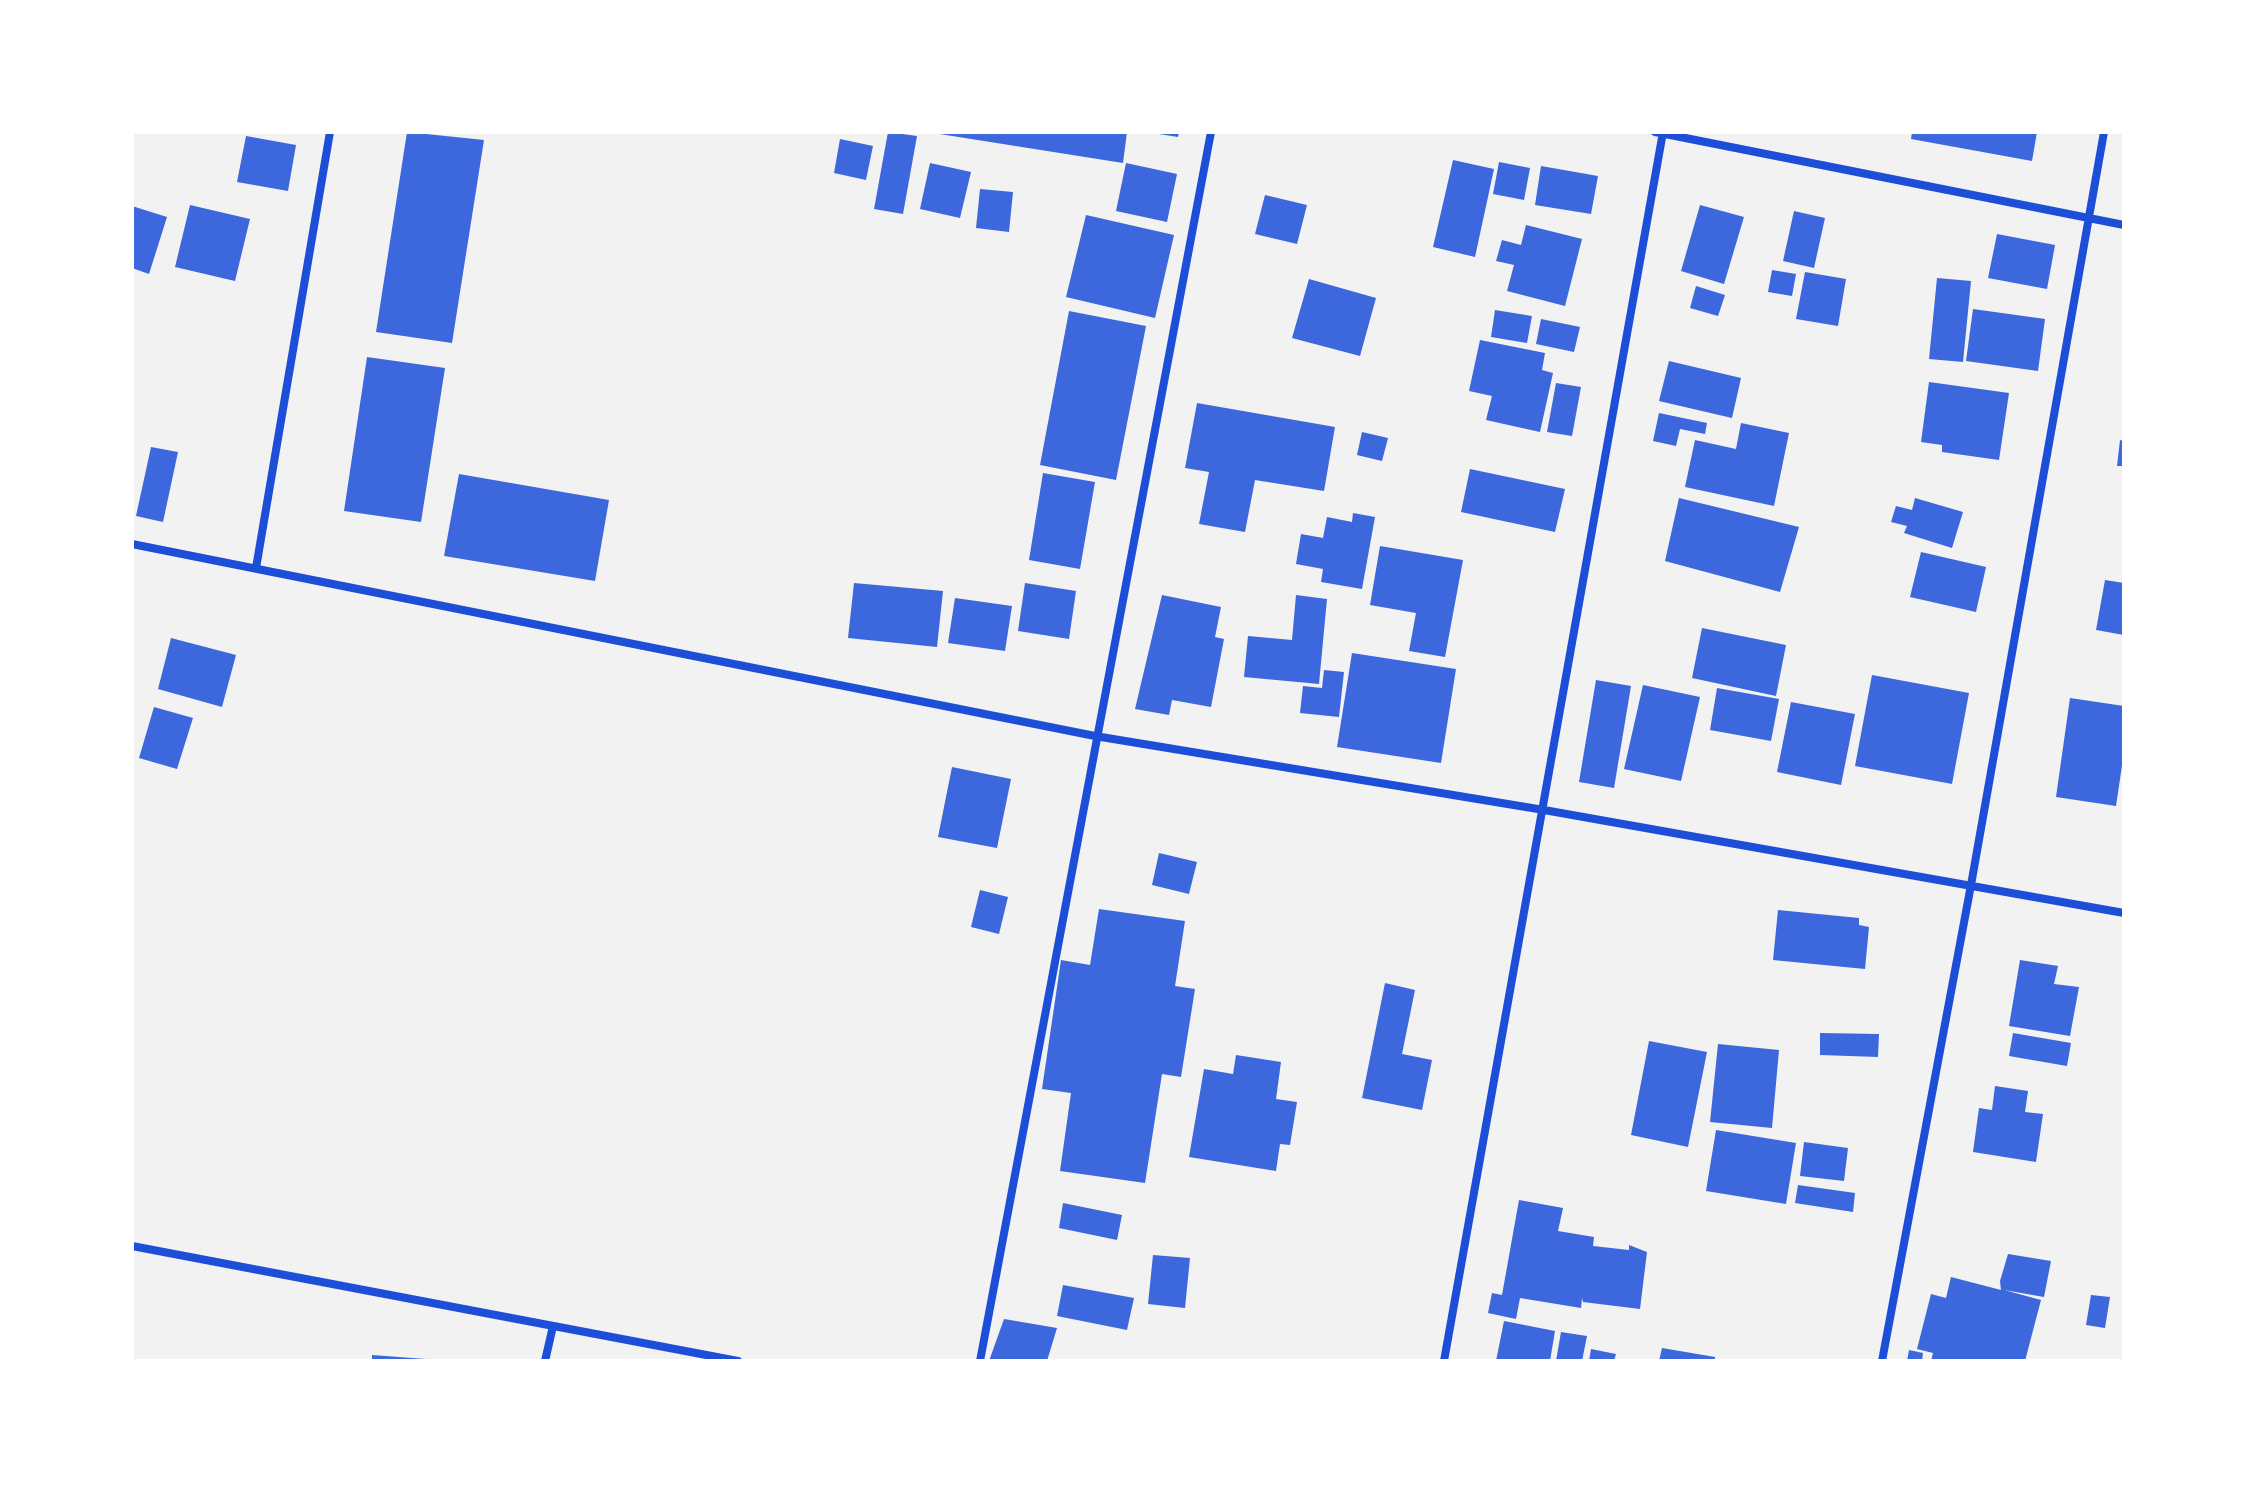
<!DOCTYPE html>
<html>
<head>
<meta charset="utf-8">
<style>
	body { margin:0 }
	#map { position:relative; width:2256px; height:1493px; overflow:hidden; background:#f2f2f2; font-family:"Roboto Condensed",sans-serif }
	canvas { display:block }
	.frame { position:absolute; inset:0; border:134px solid #fff; pointer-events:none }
</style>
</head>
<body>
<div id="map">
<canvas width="2256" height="1493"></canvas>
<div class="frame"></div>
</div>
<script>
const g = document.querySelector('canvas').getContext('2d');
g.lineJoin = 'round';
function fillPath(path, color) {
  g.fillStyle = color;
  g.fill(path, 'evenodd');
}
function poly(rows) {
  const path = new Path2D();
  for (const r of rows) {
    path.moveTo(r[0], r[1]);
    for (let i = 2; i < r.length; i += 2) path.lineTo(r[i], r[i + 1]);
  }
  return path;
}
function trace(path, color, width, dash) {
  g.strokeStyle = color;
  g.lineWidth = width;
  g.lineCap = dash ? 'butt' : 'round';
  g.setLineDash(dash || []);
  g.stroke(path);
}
fillPath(poly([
	[407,132,484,140,452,343,376,332],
	[888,132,917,136,903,214,874,209],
	[927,132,1127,132,1123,163],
	[1146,132,1179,132,1178,137],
	[1912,132,2037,132,2032,161,1911,139],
	[246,136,296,145,288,191,237,182],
	[840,139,873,146,866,180,834,173],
	[1453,160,1494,169,1475,257,1433,247],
	[1499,162,1530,168,1524,200,1493,194],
	[930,163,971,172,960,218,920,209],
	[1126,163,1177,174,1167,222,1116,211],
	[1541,166,1598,176,1591,214,1535,205],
	[980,189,1013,192,1009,232,976,228],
	[1265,195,1307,205,1297,244,1255,234],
	[190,205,250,219,235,281,175,267],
	[1700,205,1744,217,1724,284,1681,271],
	[132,206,167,217,149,274,132,268],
	[1794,211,1825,218,1814,268,1783,261],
	[1086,215,1174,235,1155,318,1066,297],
	[1526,225,1582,239,1565,306,1507,291,1514,265,1496,261,1502,240,1521,245],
	[1997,234,2055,245,2047,289,1988,278],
	[1772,270,1796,274,1792,296,1768,292],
	[1805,272,1846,279,1838,326,1796,319],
	[1937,278,1971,281,1963,362,1929,359],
	[1309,279,1376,298,1360,356,1292,338],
	[1696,286,1725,295,1718,316,1690,308],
	[1973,309,2045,319,2038,371,1966,361],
	[1495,310,1532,316,1527,343,1491,337],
	[1069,311,1146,326,1116,480,1040,465],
	[1541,319,1580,327,1574,352,1536,344],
	[1480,340,1545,353,1542,370,1553,373,1540,432,1486,420,1492,396,1469,391],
	[367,357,445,368,421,522,344,511],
	[1669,361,1741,378,1732,418,1659,401],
	[1929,382,2009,393,1999,460,1942,452,1942,445,1921,442],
	[1556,383,1581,387,1572,436,1547,432],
	[1197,403,1335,427,1324,491,1255,480,1245,532,1199,524,1209,472,1185,468],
	[1659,413,1707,423,1705,434,1680,429,1676,446,1653,441],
	[1741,423,1789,433,1774,506,1685,487,1695,440,1736,449],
	[1362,432,1388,438,1382,461,1357,455],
	[2120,440,2124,441,2124,466,2117,466],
	[151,447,178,452,163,522,136,516],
	[1470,469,1565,489,1555,532,1461,512],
	[1043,473,1095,482,1080,569,1029,560],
	[459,474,609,500,595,581,444,556],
	[1679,498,1799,527,1780,592,1665,561],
	[1915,498,1963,512,1952,548,1904,533,1907,526,1891,522,1896,506,1912,510],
	[1353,513,1375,517,1362,589,1321,582,1323,569,1296,564,1301,534,1323,538,1327,517,1352,522],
	[1380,546,1463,560,1445,657,1409,651,1416,613,1370,605],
	[1921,552,1986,567,1976,612,1910,597],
	[2105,580,2124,583,2124,635,2096,630],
	[854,583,943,591,937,647,848,638],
	[1025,583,1076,591,1069,639,1018,631],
	[1162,595,1221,607,1215,637,1224,639,1211,707,1172,700,1169,715,1135,709],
	[1296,595,1327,599,1319,684,1244,677,1248,636,1292,640],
	[955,598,1012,606,1005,651,948,643],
	[1702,628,1786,645,1776,696,1692,678],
	[171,638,236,655,222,707,158,689],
	[1352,653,1456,669,1441,763,1337,747],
	[1324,670,1344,672,1339,717,1300,713,1303,686,1322,688],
	[1872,675,1969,693,1952,784,1855,766],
	[1596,680,1631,686,1614,788,1579,782],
	[1643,685,1700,697,1681,781,1624,769],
	[1717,688,1779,699,1771,741,1710,730],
	[2070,698,2124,706,2124,752,2116,806,2056,797],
	[1791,702,1855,714,1841,785,1777,772],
	[154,707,193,718,177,769,139,758],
	[952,767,1011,779,997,848,938,837],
	[1159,853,1197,862,1189,894,1152,885],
	[980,890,1008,897,999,934,971,927],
	[1099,909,1185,921,1175,986,1195,989,1181,1077,1162,1074,1145,1183,1060,1171,1071,1093,1042,1089,1061,960,1090,965],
	[1778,910,1859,918,1859,925,1869,927,1865,969,1773,960],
	[2020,960,2058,966,2054,984,2079,987,2070,1036,2009,1026],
	[1385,983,1415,990,1402,1054,1432,1060,1422,1110,1362,1098],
	[1820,1033,1879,1034,1878,1057,1820,1055],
	[2013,1033,2071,1043,2067,1066,2009,1056],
	[1649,1041,1707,1052,1688,1147,1631,1135],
	[1718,1044,1779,1050,1772,1128,1710,1122],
	[1236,1055,1281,1062,1276,1099,1297,1102,1290,1145,1280,1144,1276,1171,1189,1157,1204,1069,1233,1074],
	[1995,1086,2028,1091,2025,1112,2043,1114,2036,1162,1973,1152,1979,1108,1992,1110],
	[1716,1130,1796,1143,1786,1204,1706,1191],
	[1804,1142,1848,1148,1844,1181,1800,1176],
	[1798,1185,1855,1193,1853,1212,1795,1203],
	[1519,1200,1563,1208,1558,1231,1594,1237,1593,1246,1629,1250,1629,1245,1647,1252,1640,1309,1583,1302,1582,1298,1581,1308,1520,1298,1516,1319,1488,1313,1492,1293,1502,1295],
	[1063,1203,1122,1215,1117,1240,1059,1228],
	[2008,1254,2051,1261,2044,1297,2004,1290,2041,1300,2025,1361,1931,1361,1933,1353,1917,1349,1931,1294,1946,1298,1951,1277,2001,1290,2000,1281],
	[1153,1255,1190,1258,1185,1308,1148,1304],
	[1063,1285,1134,1298,1127,1330,1057,1316],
	[2091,1295,2110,1297,2105,1328,2086,1325],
	[1004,1319,1057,1328,1047,1361,989,1361],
	[1504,1321,1555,1331,1550,1361,1496,1361],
	[1561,1332,1587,1336,1582,1361,1556,1361],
	[1662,1348,1715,1357,1715,1361,1659,1361],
	[1591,1349,1616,1354,1614,1361,1589,1361],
	[1909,1350,1923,1353,1922,1361,1907,1361],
	[372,1355,426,1359,426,1361,372,1361]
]), '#3d67dc');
trace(poly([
	[1655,132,2124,225],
	[132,544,1095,736,1544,810,2124,913],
	[256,568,330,132],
	[132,1246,738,1361],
	[545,1361,553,1326],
	[980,1361,1211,132],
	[1444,1361,1663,132],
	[1882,1361,1971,885,2104,132]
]), '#1d4ed8', 8);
</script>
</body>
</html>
